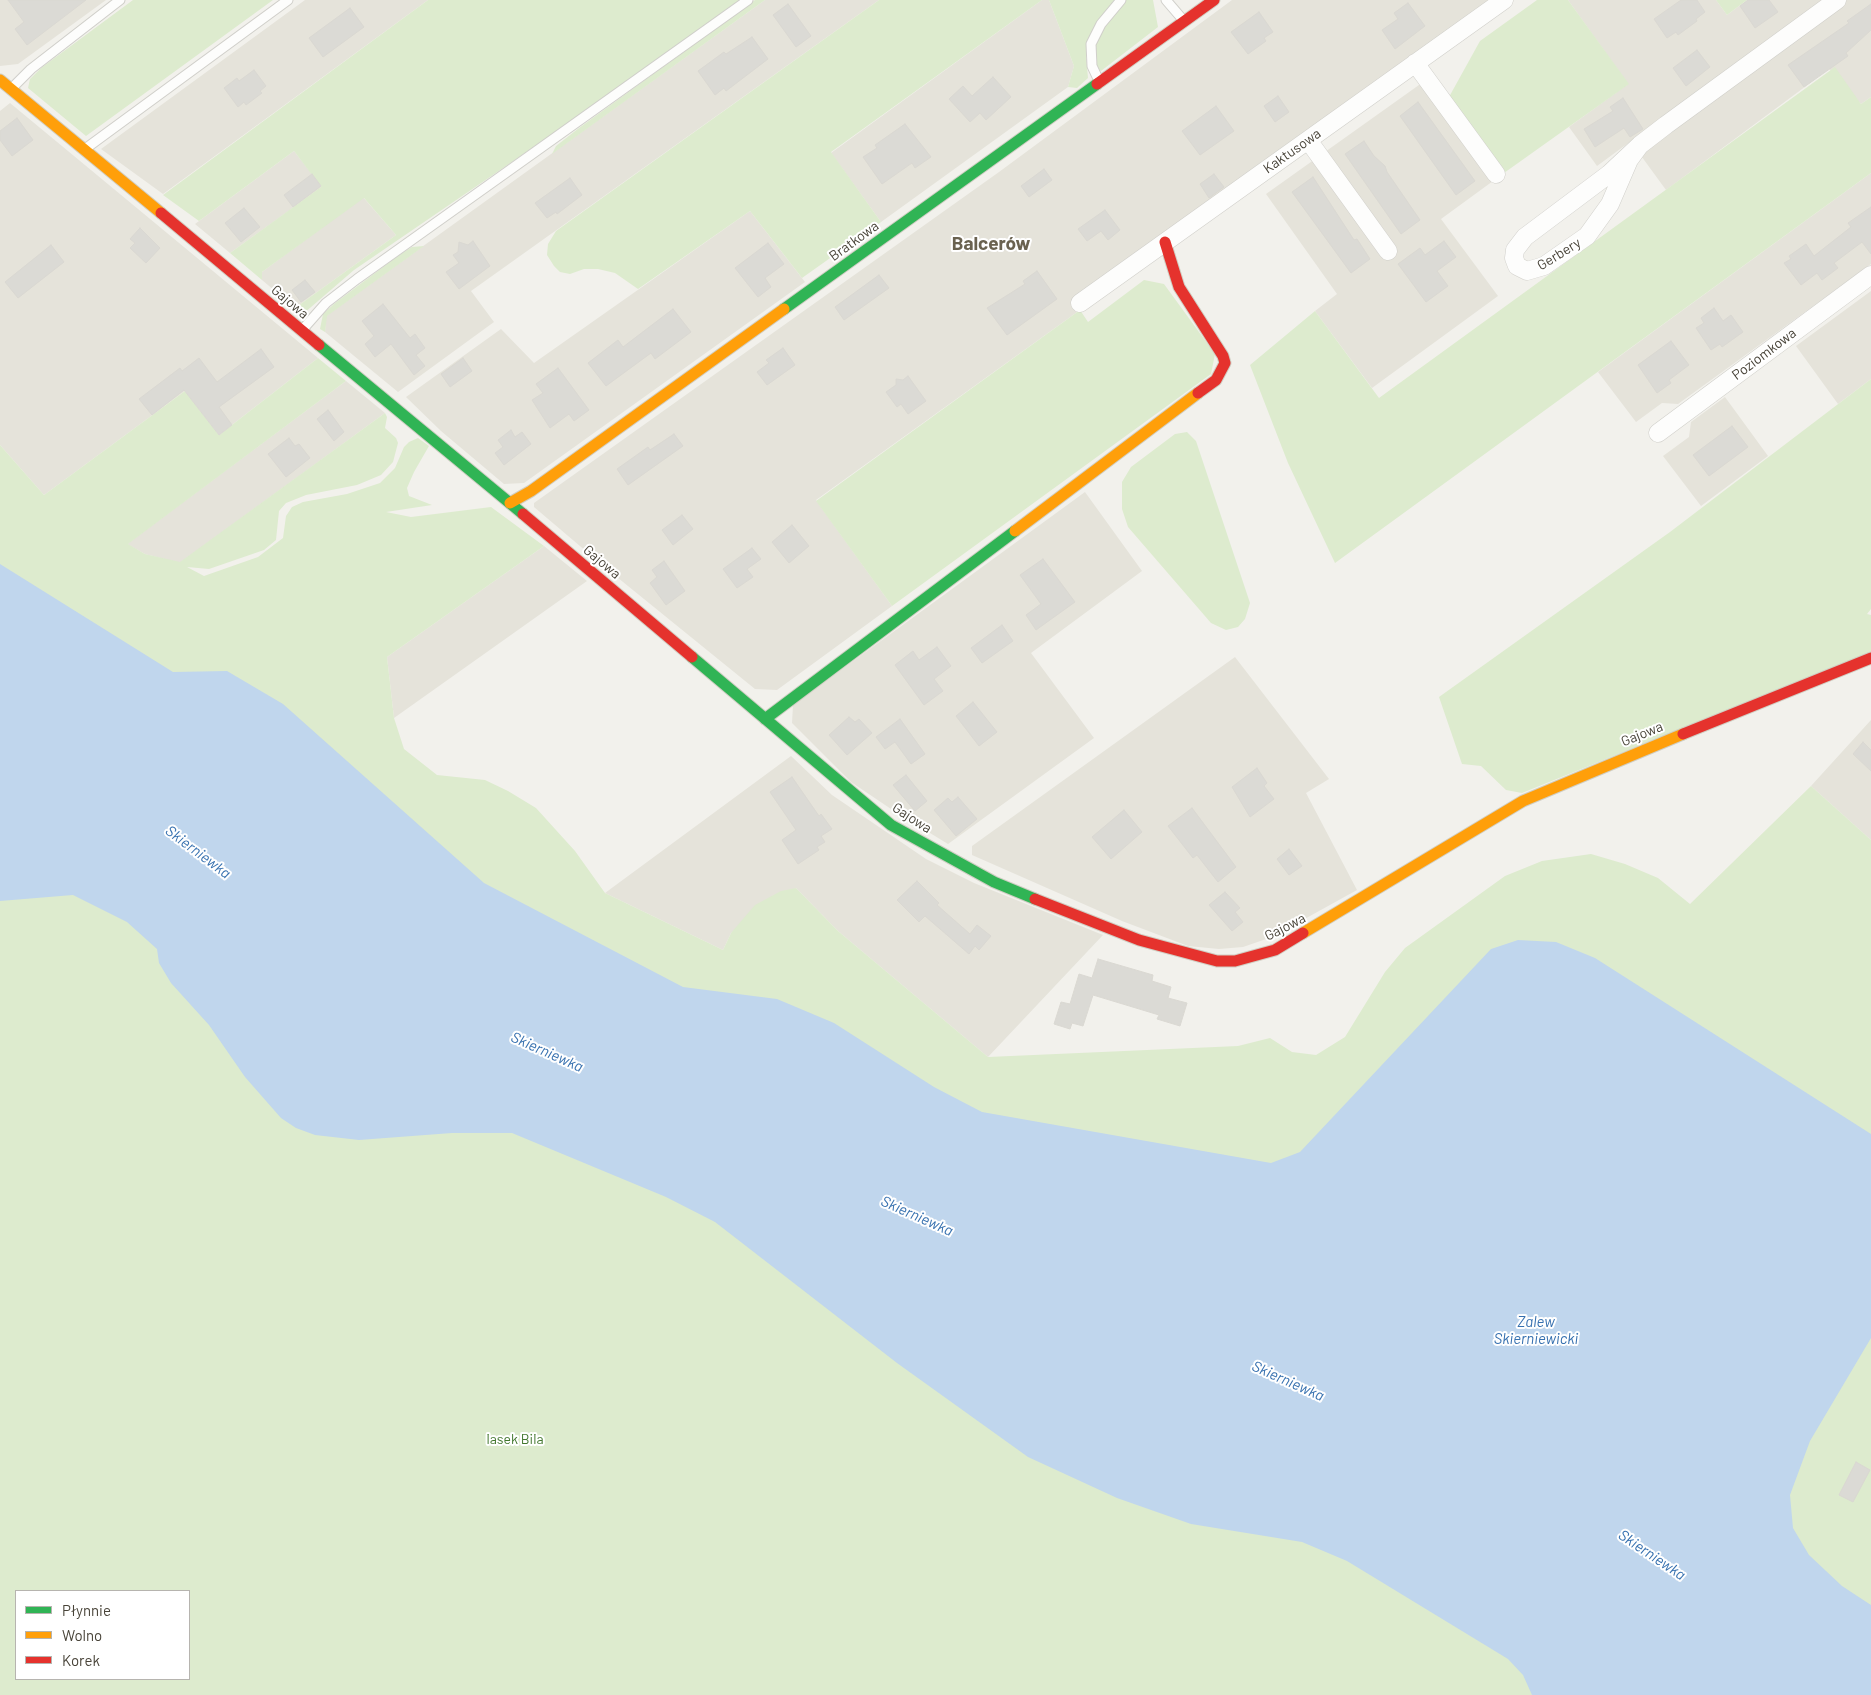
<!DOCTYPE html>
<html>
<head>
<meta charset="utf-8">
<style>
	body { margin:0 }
	#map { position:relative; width:1871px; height:1695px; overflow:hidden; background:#f2f1ec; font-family:Barlow,sans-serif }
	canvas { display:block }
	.legend { position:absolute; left:15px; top:1590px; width:175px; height:90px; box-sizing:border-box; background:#fff; border:1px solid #b6b4af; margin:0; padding:6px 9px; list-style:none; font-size:15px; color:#484338 }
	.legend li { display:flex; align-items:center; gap:10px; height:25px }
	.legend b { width:25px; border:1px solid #b6b4af }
</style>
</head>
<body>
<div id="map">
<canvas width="1871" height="1695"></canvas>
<ul class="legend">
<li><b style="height:6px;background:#30b455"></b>Płynnie</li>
<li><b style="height:6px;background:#ff9f0a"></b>Wolno</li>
<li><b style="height:6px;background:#e5322d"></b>Korek</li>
</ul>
</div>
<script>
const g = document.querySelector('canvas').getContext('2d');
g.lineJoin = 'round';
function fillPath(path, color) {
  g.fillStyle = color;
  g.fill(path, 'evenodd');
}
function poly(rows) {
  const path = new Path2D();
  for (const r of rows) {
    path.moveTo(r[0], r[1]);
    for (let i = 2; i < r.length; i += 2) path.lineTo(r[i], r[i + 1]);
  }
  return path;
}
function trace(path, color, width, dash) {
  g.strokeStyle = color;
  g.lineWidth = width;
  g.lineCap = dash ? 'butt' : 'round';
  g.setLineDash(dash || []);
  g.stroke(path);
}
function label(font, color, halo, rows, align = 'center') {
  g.font = font + ' Barlow,sans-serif';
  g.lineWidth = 4;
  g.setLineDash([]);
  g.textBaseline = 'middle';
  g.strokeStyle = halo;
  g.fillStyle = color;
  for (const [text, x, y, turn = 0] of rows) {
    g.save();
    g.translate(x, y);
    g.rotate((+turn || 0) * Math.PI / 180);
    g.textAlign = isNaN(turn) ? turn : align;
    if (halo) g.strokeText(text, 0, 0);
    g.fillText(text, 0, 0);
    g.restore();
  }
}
fillPath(poly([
	[0,0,106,0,18,64,0,66],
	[305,0,428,0,163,194,101,149],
	[765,0,879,0,471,291,494,322,398,392,325,332,326,316],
	[1042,0,1049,0,1074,66,1068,87,881,222,831,153],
	[1232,0,1495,0,1080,310,816,500,892,606,777,690,755,689,607,569,534,507,534,503,999,172],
	[1568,0,1716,0,1727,15,1747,0,1823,0,1597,166,1569,127,1628,84],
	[1847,0,1871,0,1871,97,1861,104,1829,69,1666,190,1639,153,1658,137],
	[1433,75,1504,173,1441,219,1498,296,1372,388,1315,311,1337,294,1266,194],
	[10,103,318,358,219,435,185,391,44,495,0,445,0,111],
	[294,151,322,187,230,253,195,224],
	[1871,173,1871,264,1678,404,1662,403,1636,422,1598,372],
	[363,197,396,235,295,308,262,280,262,272],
	[750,211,805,282,524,483,504,484,441,431,406,397,501,329,534,363],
	[1871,291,1871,379,1838,404,1796,346],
	[346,381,385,413,180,563,145,554,127,544],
	[1725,397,1768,456,1701,506,1663,456,1689,437,1691,422],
	[1085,492,1142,571,1031,653,1094,738,948,844,894,811,851,782,792,723,793,705],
	[544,546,587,581,394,718,387,657],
	[1235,657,1329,779,1306,793,1357,890,1272,937,1243,947,1219,949,1188,946,1122,921,972,855,972,846],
	[1871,720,1871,840,1811,786],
	[791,756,832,795,926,859,974,883,1103,935,988,1057,838,931,796,888,731,933,723,950,605,893]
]), '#e5e3da');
fillPath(poly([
	[133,0,273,0,86,136,28,88,30,79,41,68],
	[428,0,740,0,563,127,354,270,303,314,295,308,396,235,364,198,262,272,262,280,230,253,321,187,294,151,199,221,163,195],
	[755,0,765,0,552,154,556,146,579,128],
	[879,0,1042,0,831,152,881,222,802,278,750,211,638,289,615,273,598,269,584,269,570,274,560,272,554,266,547,255,548,244,556,231],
	[1049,0,1116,0,1091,33,1086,56,1088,78,1077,88,1068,87,1074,66],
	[1125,0,1153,0,1158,27,1101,71,1097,68,1095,60,1095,43,1100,33],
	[1537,0,1568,0,1629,84,1504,173,1449,97,1480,41],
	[1716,0,1747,0,1727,15],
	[1835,67,1861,104,1871,97,1871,173,1335,563,1288,463,1250,365,1315,311,1379,398],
	[424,246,327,316,325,332,320,329,323,314,335,303,399,255,412,247],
	[1144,280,1164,284,1215,354,1211,374,892,606,816,501,1080,310,1088,322],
	[318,358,346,381,128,544,145,554,180,562,385,413,387,417,385,428,396,438,398,443,393,462,381,475,357,485,306,495,286,503,279,511,276,540,264,550,209,569,187,567,204,576,258,557,283,538,286,516,292,507,303,502,347,494,380,483,395,468,404,447,409,442,418,438,429,446,414,472,407,488,409,496,432,505,386,512,411,517,491,507,544,546,387,657,394,718,404,749,437,775,485,780,508,791,536,808,575,851,605,893,723,950,731,933,755,905,781,891,796,888,838,931,988,1057,1238,1046,1270,1038,1292,1052,1316,1055,1345,1037,1385,972,1405,948,1505,876,1542,861,1591,854,1625,864,1658,878,1690,904,1811,786,1871,840,1871,1695,0,1695,0,445,44,495,185,391,219,435],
	[16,1591,189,1591,189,1679,16,1679],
	[1871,379,1871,609,1867,614,1871,615,1871,652,1522,793,1506,790,1481,766,1462,764,1439,697,1670,532],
	[1187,432,1196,441,1250,603,1245,619,1238,627,1226,630,1211,623,1128,527,1122,509,1122,482,1131,467,1175,434]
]), '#ddebce');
fillPath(poly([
	[0,564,173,672,227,671,283,704,484,883,683,987,777,999,834,1023,934,1087,982,1112,1271,1163,1300,1152,1491,949,1518,940,1556,942,1595,958,1871,1134,1871,1338,1810,1441,1790,1495,1793,1528,1809,1555,1842,1586,1871,1605,1871,1695,1532,1695,1523,1675,1508,1659,1347,1561,1302,1542,1191,1524,1117,1498,1028,1457,897,1363,715,1222,666,1197,512,1133,452,1133,359,1140,315,1135,296,1128,281,1118,245,1077,209,1025,171,983,159,963,157,949,127,922,73,895,0,901]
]), '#c0d6ed');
const building = poly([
	[8,0,86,0,27,45,15,29,24,22,8,0],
	[1681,0,1697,0,1705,12,1696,19,1697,21,1678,35,1676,32,1667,38,1654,19,1681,0],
	[1748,0,1769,0,1778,12,1755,28,1740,6,1748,0],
	[1408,3,1425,26,1395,49,1382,30,1398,19,1394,13,1408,3],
	[788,4,811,36,796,47,773,15,788,4],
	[1871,4,1871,30,1846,53,1848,56,1804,87,1788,65,1849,23,1847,21,1871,4],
	[350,8,364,27,323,57,309,38,350,8],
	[1259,12,1273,32,1264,38,1266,41,1248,54,1231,32,1259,12],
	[752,37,768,59,726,91,724,88,715,95,698,71,724,52,726,54,752,37],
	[1697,50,1710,67,1686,86,1673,68,1697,50],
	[254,70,266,86,260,91,262,93,246,105,244,102,238,107,224,88,237,78,239,81,254,70],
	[993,77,1011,97,986,120,980,113,970,122,949,99,963,86,972,96,993,77],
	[1278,96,1289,112,1275,122,1264,106,1278,96],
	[1623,98,1643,129,1630,137,1624,128,1595,147,1584,129,1613,111,1610,107,1623,98],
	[1418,102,1475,181,1456,195,1400,116,1418,102],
	[1216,106,1234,131,1200,155,1182,131,1216,106],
	[17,118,33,140,12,156,0,140,0,131,17,118],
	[905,124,931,157,915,168,912,163,882,184,863,157,877,148,875,145,905,124],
	[1364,141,1374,156,1385,166,1387,172,1420,220,1401,234,1345,154,1364,141],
	[1044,169,1052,180,1029,197,1021,186,1044,169],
	[312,174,321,186,293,207,284,195,312,174],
	[1214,174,1224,187,1209,198,1200,184,1214,174],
	[1313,177,1354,240,1357,239,1370,259,1351,273,1292,192,1313,177],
	[570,178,582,195,557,214,556,212,547,218,535,203,570,178],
	[1871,207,1871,254,1862,242,1834,263,1838,268,1822,280,1817,273,1801,285,1784,263,1791,259,1789,256,1806,244,1814,256,1851,227,1848,223,1871,207],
	[244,208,260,227,241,242,225,223,244,208],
	[1105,210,1120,230,1108,240,1101,231,1087,241,1078,229,1105,210],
	[140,228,160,248,146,263,130,248,135,243,130,239,140,228],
	[473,241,490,266,459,289,446,272,459,263,453,255,458,252,459,242,468,245,473,241],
	[1444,241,1456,257,1437,271,1448,286,1426,302,1398,264,1420,248,1425,255,1444,241],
	[768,243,784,264,765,278,771,287,758,297,735,268,768,243],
	[51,245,64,262,18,298,5,282,51,245],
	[1037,271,1057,299,1007,335,987,308,1025,284,1023,281,1037,271],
	[879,275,889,288,844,320,835,307,879,275],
	[305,280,315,292,301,302,292,290,305,280],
	[383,304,410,338,415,334,425,348,416,355,425,366,414,375,391,344,375,357,365,344,374,336,362,321,383,304],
	[1714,308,1723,321,1731,315,1743,332,1722,347,1720,344,1711,350,1696,328,1704,323,1701,318,1714,308],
	[673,309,691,332,655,359,651,353,606,386,588,363,618,340,623,347,673,309],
	[1671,341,1689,365,1669,380,1671,383,1657,393,1638,365,1671,341],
	[783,348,795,365,767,385,757,372,769,363,766,360,783,348],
	[261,349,274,367,219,407,232,425,219,435,184,390,152,415,139,399,180,368,182,371,199,358,217,382,261,349],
	[463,358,472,371,450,387,441,374,463,358],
	[558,368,589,410,574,421,569,414,550,428,532,400,543,393,536,384,558,368],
	[908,376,926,401,908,414,901,404,897,407,886,392,896,385,896,379,903,380,908,376],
	[328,410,344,432,334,441,317,419,328,410],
	[1732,426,1748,447,1709,476,1693,455,1732,426],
	[511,430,515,437,522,432,531,444,504,465,495,453,503,447,498,440,511,430],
	[674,434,683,446,628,485,617,469,648,447,650,450,674,434],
	[289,438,295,446,299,444,310,458,286,477,268,454,289,438],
	[682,515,693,529,673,545,662,530,682,515],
	[792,525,809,546,789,563,772,542,792,525],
	[752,548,761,559,747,569,753,577,737,588,723,569,752,548],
	[1043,559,1075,602,1036,630,1026,615,1041,604,1020,575,1043,559],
	[664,561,685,591,666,605,650,583,657,577,652,570,664,561],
	[1002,625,1013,641,982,663,971,648,1002,625],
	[937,647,951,666,934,679,943,691,924,705,895,665,913,651,919,660,937,647],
	[973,702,997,732,979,746,956,716,973,702],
	[849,717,855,722,859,719,872,733,847,755,829,735,849,717],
	[900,719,925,754,911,764,895,742,885,749,876,737,900,719],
	[1863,742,1871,750,1871,771,1853,754,1863,742],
	[1257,768,1267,783,1264,786,1274,799,1250,817,1232,787,1257,768],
	[906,775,927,801,915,811,893,785,906,775],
	[792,777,819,816,821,814,832,829,821,836,825,842,817,847,819,850,798,864,782,840,796,830,770,792,792,777],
	[958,797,977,819,956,836,934,810,948,798,952,802,958,797],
	[1192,808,1236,867,1218,882,1197,855,1193,858,1168,826,1192,808],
	[1124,810,1142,832,1111,859,1092,837,1124,810],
	[1289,849,1302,866,1289,875,1277,859,1289,849],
	[917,881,939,903,937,905,970,934,977,925,991,936,979,950,975,946,969,954,925,916,919,922,897,900,917,881],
	[1225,892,1240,908,1235,912,1243,922,1232,931,1209,905,1225,892],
	[1098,959,1153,975,1152,981,1171,987,1168,998,1187,1003,1180,1026,1157,1019,1159,1015,1093,995,1083,1026,1072,1023,1070,1029,1054,1024,1061,1002,1070,1004,1079,974,1092,978,1098,959],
	[1856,1462,1870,1470,1853,1502,1839,1495,1856,1462]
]);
fillPath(building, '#dbdad5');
trace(building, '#dad8d2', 1);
const lane = poly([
	[1166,0,1184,21],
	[1099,81,1092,66,1091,44,1101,24,1121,0],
	[12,88,31,69,120,0],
	[85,149,288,0],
	[303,329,326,303,357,279,748,0]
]);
const street = poly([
	[1415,63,1496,174],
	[1308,140,1388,251],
	[1640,145,1629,160,1610,204,1587,236,1544,266,1527,271,1517,266,1514,258,1515,250,1525,237,1609,174,1640,145,1666,125,1837,0],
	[1080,303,1504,0],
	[1658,433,1871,275]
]);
const fast = poly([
	[784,309,1097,84],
	[319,345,523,514],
	[692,657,891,825,994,882,1035,899],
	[765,719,1015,531]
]);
const slow = poly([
	[0,80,161,213],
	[510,503,531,491,784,309],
	[1015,531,1198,393],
	[1303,933,1523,801,1683,734]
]);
const jam = poly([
	[1097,84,1214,0],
	[161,213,319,345],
	[1165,242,1179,287,1223,356,1225,363,1216,380,1198,393],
	[523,514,692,657],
	[1683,734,1871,658],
	[1035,899,1139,940,1217,961,1235,961,1275,950,1303,933]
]);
trace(lane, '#d0cfca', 11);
trace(street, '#d0cfca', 19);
trace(fast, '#d0cec3', 13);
trace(slow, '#d0cec3', 13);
trace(jam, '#d0cec3', 13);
trace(lane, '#fdfdfc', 9);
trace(street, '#fdfdfc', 18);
trace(fast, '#30b455', 11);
trace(slow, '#ff9f0a', 11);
trace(jam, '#e5322d', 11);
label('14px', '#484338', '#fff', [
	["Kaktusowa",1292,151,-35],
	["Bratkowa",854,241,-36],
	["Gerbery",1559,254,-32],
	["Gajowa",290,302,40],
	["Poziomkowa",1764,354,-37],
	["Gajowa",602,562,40],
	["Gajowa",1642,734,-22],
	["Gajowa",912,818,33],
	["Gajowa",1285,927,-27]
]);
label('14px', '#42772e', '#fff', [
	["lasek Bila",515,1439]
]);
label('italic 15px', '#3670af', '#fff', [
	["Skierniewka",198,852,37],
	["Skierniewka",547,1052,24],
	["Skierniewka",917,1216,24],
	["Zalew",1536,1322],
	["Skierniewicki",1536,1339],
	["Skierniewka",1288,1381,24],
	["Skierniewka",1652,1555,34]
]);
label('bold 19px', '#6a6250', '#fff', [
	["Balcerów",991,244]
]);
</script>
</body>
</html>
